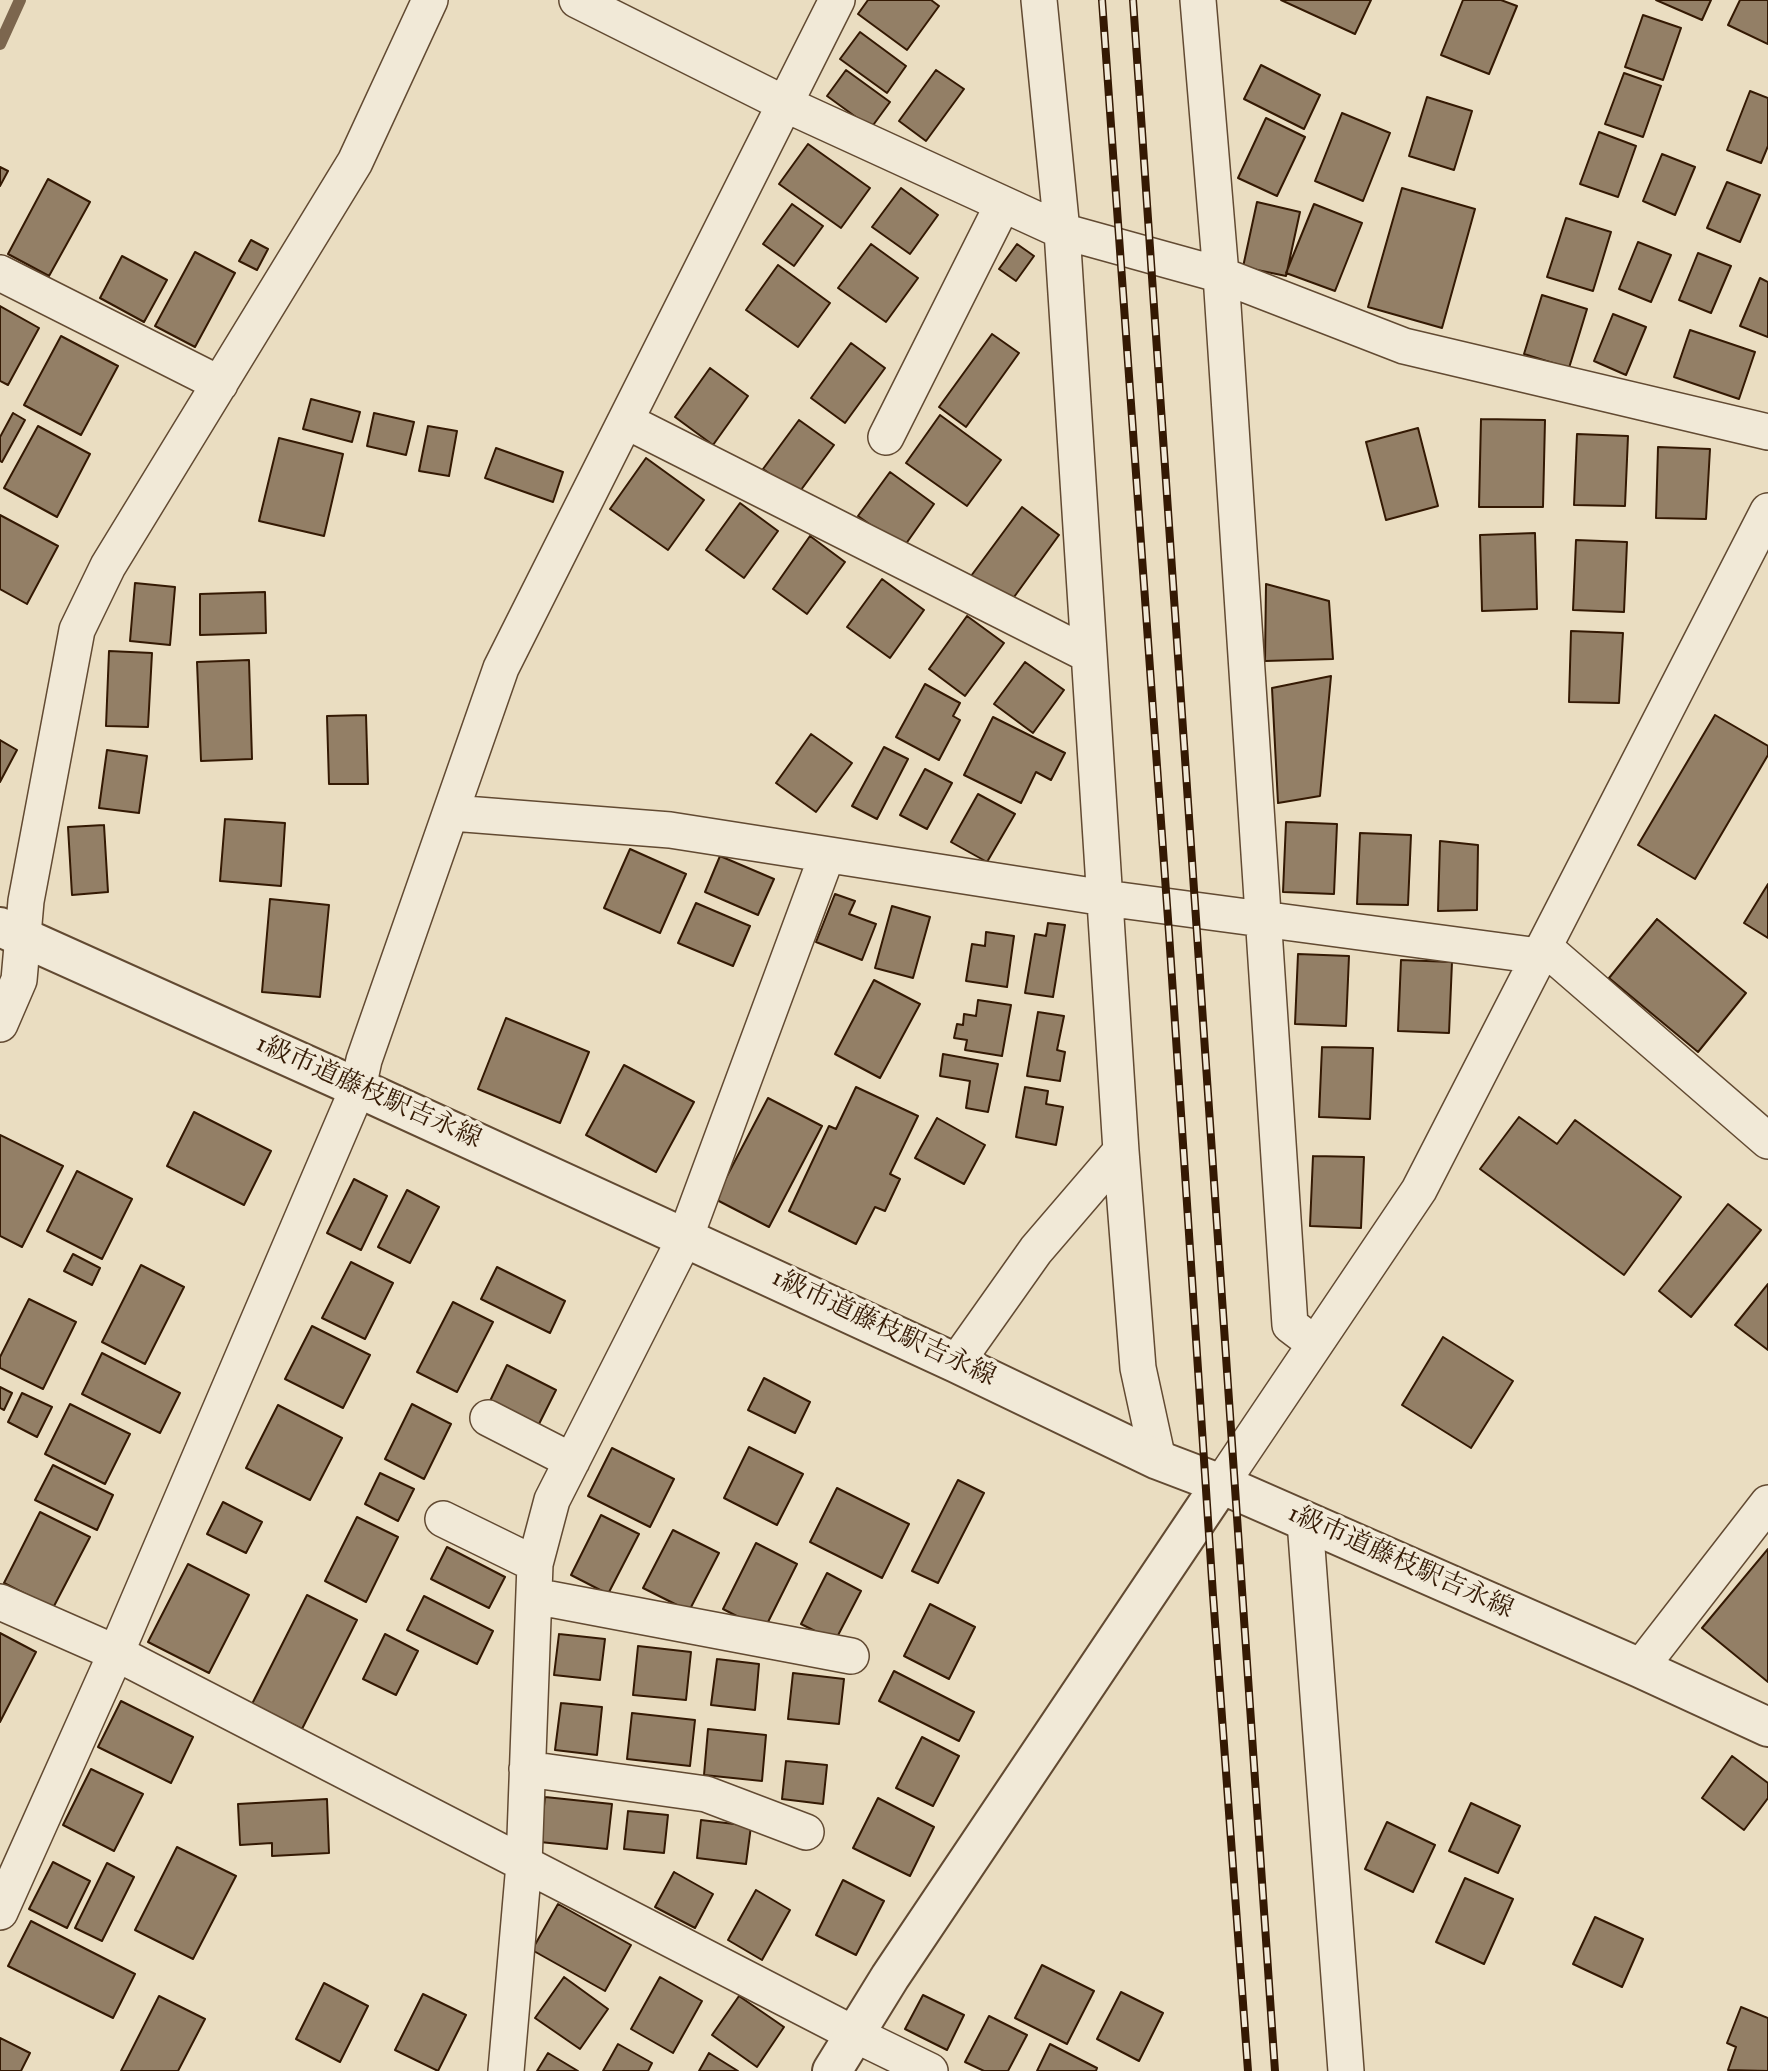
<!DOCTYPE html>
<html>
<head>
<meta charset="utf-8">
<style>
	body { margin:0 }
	canvas { display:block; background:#eaddc1 }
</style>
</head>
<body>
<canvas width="1768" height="2071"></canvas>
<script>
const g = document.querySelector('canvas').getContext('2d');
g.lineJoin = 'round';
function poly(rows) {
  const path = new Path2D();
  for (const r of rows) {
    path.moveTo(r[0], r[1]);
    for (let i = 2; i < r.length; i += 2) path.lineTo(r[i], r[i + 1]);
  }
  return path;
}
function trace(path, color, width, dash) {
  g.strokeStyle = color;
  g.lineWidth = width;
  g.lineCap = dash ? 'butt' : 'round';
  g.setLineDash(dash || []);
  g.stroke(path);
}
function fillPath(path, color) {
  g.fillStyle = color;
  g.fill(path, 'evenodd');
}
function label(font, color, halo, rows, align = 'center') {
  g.font = font + ' "IM FELL DW Pica","Noto Serif JP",serif';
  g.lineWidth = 7;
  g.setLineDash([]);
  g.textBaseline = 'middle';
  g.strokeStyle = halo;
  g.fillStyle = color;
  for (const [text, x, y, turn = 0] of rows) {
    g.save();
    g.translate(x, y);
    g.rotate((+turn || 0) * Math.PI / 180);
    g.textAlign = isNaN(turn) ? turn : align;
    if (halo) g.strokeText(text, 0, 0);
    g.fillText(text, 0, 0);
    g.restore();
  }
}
trace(poly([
	[0,44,20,0]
]), '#7c664e', 12);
const building = poly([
	[868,0,931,0,939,6,907,50,858,14,868,0],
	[1281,0,1371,0,1355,34,1281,0],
	[1463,0,1501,0,1517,6,1489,74,1441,55,1463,0],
	[1656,0,1711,0,1702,20,1656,0],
	[1740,0,1768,0,1768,44,1728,25,1740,0],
	[1643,15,1681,28,1663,80,1625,67,1643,15],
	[860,32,906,66,887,93,840,59,860,32],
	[1261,65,1320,95,1304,129,1244,99,1261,65],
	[846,70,890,102,871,128,827,96,846,70],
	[936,70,964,89,926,141,899,121,936,70],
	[1624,73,1661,86,1643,137,1605,124,1624,73],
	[1750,91,1768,98,1768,146,1761,163,1727,150,1750,91],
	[1427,97,1472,111,1454,170,1409,156,1427,97],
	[1342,113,1390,133,1363,201,1315,181,1342,113],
	[1266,118,1305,137,1277,196,1238,178,1266,118],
	[1599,132,1636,146,1618,197,1580,184,1599,132],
	[808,144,870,188,841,228,779,184,808,144],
	[1662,154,1695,167,1675,215,1643,201,1662,154],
	[0,167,8,171,0,186,0,167],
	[48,179,90,202,49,276,8,254,48,179],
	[1727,182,1760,195,1740,242,1707,228,1727,182],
	[901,188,938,215,910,254,872,227,901,188],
	[1402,188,1475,209,1442,328,1368,307,1402,188],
	[1257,202,1300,212,1286,276,1243,267,1257,202],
	[792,204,823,226,794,266,763,244,792,204],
	[1314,204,1362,223,1335,291,1286,273,1314,204],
	[1566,218,1611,232,1593,291,1547,277,1566,218],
	[251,240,268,249,257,270,239,261,251,240],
	[1638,242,1671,255,1651,302,1619,289,1638,242],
	[871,244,918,278,886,322,838,288,871,244],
	[1017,244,1034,256,1016,281,999,269,1017,244],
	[195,252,235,273,195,347,155,326,195,252],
	[1698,253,1731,266,1711,313,1679,300,1698,253],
	[122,256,167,280,144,322,100,298,122,256],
	[778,265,830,303,798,347,746,310,778,265],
	[1760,278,1768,282,1768,337,1740,326,1760,278],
	[1542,295,1587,309,1569,368,1524,354,1542,295],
	[0,306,39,328,8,385,0,381,0,306],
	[1613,314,1646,327,1626,375,1594,361,1613,314],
	[1690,330,1755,352,1739,399,1674,377,1690,330],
	[992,334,1019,353,966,427,939,407,992,334],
	[61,336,118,366,81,435,24,405,61,336],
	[851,343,885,368,845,423,811,398,851,343],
	[710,368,748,396,713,445,675,417,710,368],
	[311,399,360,412,352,442,303,429,311,399],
	[13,413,25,420,2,462,0,461,0,437,13,413],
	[374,413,414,422,406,455,367,446,374,413],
	[940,415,1001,460,967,506,906,463,940,415],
	[1481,419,1545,420,1543,507,1479,507,1481,419],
	[799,420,834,445,798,494,763,469,799,420],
	[38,426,90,454,57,517,4,488,38,426],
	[428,426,457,431,449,476,419,471,428,426],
	[1418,428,1438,506,1386,520,1366,442,1418,428],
	[1577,434,1628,436,1625,506,1574,505,1577,434],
	[279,438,343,454,324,536,259,521,279,438],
	[1658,447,1710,449,1706,519,1656,518,1658,447],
	[496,448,563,472,553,502,485,478,496,448],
	[646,458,704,500,668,550,610,509,646,458],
	[890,472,934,504,903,548,858,516,890,472],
	[740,503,778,531,744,578,706,550,740,503],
	[1022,507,1059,535,1009,604,971,576,1022,507],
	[0,515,58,546,27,604,0,589,0,515],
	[1535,533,1537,609,1482,611,1480,535,1535,533],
	[810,536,845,562,807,614,773,589,810,536],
	[1576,540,1627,542,1624,612,1573,610,1576,540],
	[882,579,924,610,890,658,847,627,882,579],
	[135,583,175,587,170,645,130,641,135,583],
	[1266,584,1329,601,1333,659,1265,661,1266,584],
	[265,592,266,633,200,635,200,594,265,592],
	[967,616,1004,643,965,696,929,669,967,616],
	[1571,631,1623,633,1619,703,1569,702,1571,631],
	[109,651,152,653,148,727,106,726,109,651],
	[249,660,252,759,201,761,197,662,249,660],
	[1025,662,1064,690,1033,733,994,704,1025,662],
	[1331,676,1320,796,1278,803,1272,688,1331,676],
	[925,684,960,703,953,716,960,720,939,760,896,737,925,684],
	[366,715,368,784,329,784,327,716,366,715],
	[1715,715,1768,746,1768,755,1695,879,1638,845,1715,715],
	[993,717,1065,753,1051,780,1036,772,1021,803,964,775,993,717],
	[811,734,852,763,816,812,776,783,811,734],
	[0,740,17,750,0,782,0,740],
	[884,747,908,759,877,819,852,806,884,747],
	[107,750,147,756,139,813,99,808,107,750],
	[925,769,952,783,927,829,900,815,925,769],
	[978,794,1015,814,987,862,951,842,978,794],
	[225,819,285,823,281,886,220,881,225,819],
	[1286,822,1337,824,1334,894,1283,892,1286,822],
	[104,825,108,892,72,895,68,827,104,825],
	[1360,833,1411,835,1408,905,1357,904,1360,833],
	[1440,841,1478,845,1477,910,1438,911,1440,841],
	[630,849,686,874,660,933,604,908,630,849],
	[720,856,774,879,758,915,705,892,720,856],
	[1768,884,1768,938,1744,923,1768,884],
	[835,894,855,901,849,914,876,924,862,960,816,942,835,894],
	[270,899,329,905,320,997,262,992,270,899],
	[696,903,750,926,733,966,678,943,696,903],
	[892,906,930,917,913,978,875,968,892,906],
	[1657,919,1746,993,1698,1052,1609,978,1657,919],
	[1048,923,1065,925,1053,997,1025,993,1035,934,1046,936,1048,923],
	[986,932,1014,936,1007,987,966,981,972,944,985,946,986,932],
	[1298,954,1349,956,1346,1026,1295,1024,1298,954],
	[1401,960,1452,962,1449,1033,1398,1031,1401,960],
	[874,980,920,1004,880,1078,835,1054,874,980],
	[978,1000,1011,1005,1002,1056,965,1050,967,1040,954,1038,957,1024,963,1025,964,1014,976,1016,978,1000],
	[1038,1012,1064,1016,1057,1050,1065,1052,1060,1081,1027,1076,1038,1012],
	[506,1018,589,1052,560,1123,478,1089,506,1018],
	[1322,1047,1373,1048,1370,1119,1319,1117,1322,1047],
	[943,1054,998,1064,988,1112,966,1108,970,1081,940,1076,943,1054],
	[624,1065,694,1102,656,1172,586,1135,624,1065],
	[856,1087,918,1116,890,1174,900,1179,885,1211,875,1207,856,1244,789,1211,829,1126,836,1129,856,1087],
	[1025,1087,1048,1091,1046,1104,1063,1107,1056,1145,1016,1137,1025,1087],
	[768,1098,822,1126,769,1227,715,1199,768,1098],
	[194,1112,271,1151,244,1205,167,1166,194,1112],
	[1519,1117,1557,1144,1575,1120,1681,1197,1624,1275,1480,1169,1519,1117],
	[937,1118,985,1145,964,1184,915,1158,937,1118],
	[0,1135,63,1166,22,1247,0,1236,0,1135],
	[1313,1156,1364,1157,1361,1228,1310,1226,1313,1156],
	[77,1171,132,1199,102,1259,47,1231,77,1171],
	[354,1179,387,1196,361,1250,327,1233,354,1179],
	[407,1190,439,1207,410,1263,378,1247,407,1190],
	[1728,1204,1761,1230,1691,1317,1659,1291,1728,1204],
	[73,1254,100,1268,92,1285,64,1271,73,1254],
	[351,1262,393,1283,365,1339,322,1318,351,1262],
	[141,1265,184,1287,145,1364,102,1342,141,1265],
	[497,1267,565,1301,550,1333,481,1299,497,1267],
	[1768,1284,1768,1350,1735,1325,1768,1284],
	[29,1299,76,1322,43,1389,0,1368,0,1357,29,1299],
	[453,1302,493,1322,457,1392,417,1372,453,1302],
	[312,1326,370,1355,343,1408,285,1379,312,1326],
	[1443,1337,1513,1381,1471,1448,1402,1405,1443,1337],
	[102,1353,180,1393,160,1433,82,1394,102,1353],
	[507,1365,556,1390,538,1426,490,1401,507,1365],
	[764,1378,810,1402,795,1433,748,1410,764,1378],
	[0,1387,12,1393,4,1410,0,1408,0,1387],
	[22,1393,52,1407,37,1437,8,1422,22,1393],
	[70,1404,130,1434,105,1484,45,1454,70,1404],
	[412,1404,451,1424,424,1479,385,1459,412,1404],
	[278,1405,342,1438,310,1500,246,1468,278,1405],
	[749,1447,803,1474,777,1525,724,1498,749,1447],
	[612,1448,674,1479,650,1527,588,1496,612,1448],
	[53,1465,113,1495,97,1530,35,1500,53,1465],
	[380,1473,414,1489,398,1521,365,1504,380,1473],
	[958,1480,984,1493,938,1583,912,1571,958,1480],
	[837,1488,909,1524,882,1578,810,1542,837,1488],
	[223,1502,262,1522,246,1553,207,1534,223,1502],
	[40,1512,90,1537,53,1608,4,1583,40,1512],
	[601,1515,639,1534,608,1594,571,1575,601,1515],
	[357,1517,398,1537,366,1602,325,1581,357,1517],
	[673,1530,719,1553,689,1611,643,1588,673,1530],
	[756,1543,797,1564,764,1630,723,1609,756,1543],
	[447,1547,505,1577,489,1608,431,1579,447,1547],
	[1768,1549,1768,1682,1702,1628,1768,1549],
	[188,1564,249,1595,209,1673,148,1642,188,1564],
	[827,1573,861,1591,835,1641,801,1624,827,1573],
	[307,1595,357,1620,302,1729,252,1704,307,1595],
	[424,1596,493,1631,477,1664,407,1630,424,1596],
	[930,1604,975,1627,949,1679,904,1656,930,1604],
	[0,1633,36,1652,0,1722,0,1633],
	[385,1634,418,1651,396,1695,363,1679,385,1634],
	[559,1634,605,1639,600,1680,554,1675,559,1634],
	[638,1646,691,1652,686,1700,633,1695,638,1646],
	[717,1659,759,1664,755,1710,711,1705,717,1659],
	[894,1671,974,1712,959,1741,879,1701,894,1671],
	[793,1673,844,1679,839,1724,788,1719,793,1673],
	[121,1701,193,1737,171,1783,98,1747,121,1701],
	[561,1703,602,1707,597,1755,555,1750,561,1703],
	[632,1713,695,1720,690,1766,627,1759,632,1713],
	[708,1729,766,1735,762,1781,704,1775,708,1729],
	[922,1737,959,1756,933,1806,896,1788,922,1737],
	[1732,1756,1768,1783,1768,1798,1744,1830,1702,1798,1732,1756],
	[786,1761,827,1765,823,1804,782,1799,786,1761],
	[91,1769,143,1794,114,1851,63,1825,91,1769],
	[545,1797,612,1804,607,1849,540,1842,545,1797],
	[878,1798,934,1827,910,1876,853,1848,878,1798],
	[327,1799,329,1853,272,1856,272,1843,240,1845,238,1804,327,1799],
	[1471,1803,1520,1826,1498,1873,1449,1851,1471,1803],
	[628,1811,668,1815,664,1853,624,1849,628,1811],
	[701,1820,751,1826,746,1864,697,1858,701,1820],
	[1387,1822,1435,1845,1413,1892,1365,1869,1387,1822],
	[177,1847,236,1876,193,1959,135,1930,177,1847],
	[53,1862,90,1881,67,1928,29,1909,53,1862],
	[107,1863,134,1877,102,1941,75,1928,107,1863],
	[674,1872,713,1894,695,1928,655,1907,674,1872],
	[1465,1878,1513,1899,1484,1964,1436,1942,1465,1878],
	[843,1880,884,1901,856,1955,816,1935,843,1880],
	[756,1890,790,1910,762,1960,728,1940,756,1890],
	[558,1904,631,1945,605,1991,532,1950,558,1904],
	[1595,1917,1643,1939,1622,1987,1573,1964,1595,1917],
	[31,1921,135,1974,113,2018,8,1966,31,1921],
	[1042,1965,1094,1991,1067,2044,1015,2018,1042,1965],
	[564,1977,608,2009,580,2049,535,2018,564,1977],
	[660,1977,702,2001,673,2053,631,2029,660,1977],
	[324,1983,368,2006,340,2062,296,2039,324,1983],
	[1121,1992,1163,2013,1139,2061,1097,2039,1121,1992],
	[423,1994,466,2015,438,2071,395,2050,423,1994],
	[923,1995,964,2015,947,2050,905,2029,923,1995],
	[159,1996,205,2019,178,2071,121,2071,159,1996],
	[739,1996,784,2027,757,2067,712,2035,739,1996],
	[1741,2007,1768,2018,1768,2071,1728,2070,1736,2047,1727,2043,1741,2007],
	[989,2016,1027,2035,1008,2071,984,2071,965,2062,989,2016],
	[0,2038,30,2053,21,2071,0,2071,0,2038],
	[618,2044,652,2063,648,2071,603,2071,618,2044],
	[1050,2044,1097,2068,1096,2071,1037,2071,1050,2044],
	[548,2053,578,2071,537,2071,548,2053],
	[709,2053,738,2071,699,2071,709,2053]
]);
fillPath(building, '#937f66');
trace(building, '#341903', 2);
const minor = poly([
	[577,0,785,104,1062,231,1221,275,1404,346,1768,432],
	[1039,0,1062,231,1121,1151,1138,1368,1158,1460],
	[1198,0,1221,275,1290,1325,1315,1344],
	[0,273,220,384],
	[626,421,1089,655],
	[886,437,1003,204],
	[452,813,670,830,1105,898,1539,956],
	[1544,947,1768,1141],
	[0,1024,19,980,26,901,77,630,108,566,355,162,430,0],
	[956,1363,1036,1250,1121,1151],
	[488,1418,572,1461],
	[1221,1484,1419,1190,1768,511],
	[443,1519,535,1564],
	[1305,1521,1346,2071],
	[534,1596,851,1656],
	[0,1602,116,1653,854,2034,930,2071],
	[1640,1668,1768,1503],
	[527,1769,706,1794,806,1832],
	[0,1912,116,1653,358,1088,364,1060,501,668,837,0],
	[506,2071,524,1864,535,1564,552,1500,685,1238,827,855]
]);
const tertiary = poly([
	[0,927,358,1088,685,1238,956,1363,1158,1460,1221,1484,1640,1668,1768,1727],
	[832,2071,890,1977,1221,1484]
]);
trace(minor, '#624a32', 38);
trace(tertiary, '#624a32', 42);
trace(minor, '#f1e9d7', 35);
trace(tertiary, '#f1e9d7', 38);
const rail = poly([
	[1102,0,1169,933,1213,1595,1248,2071],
	[1133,0,1275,2071]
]);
trace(rail, '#341903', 8);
trace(rail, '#f1e9d7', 5, [16]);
label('26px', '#341903', '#f1e9d7', [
	["1級市道藤枝駅吉永線",368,1093,24],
	["1級市道藤枝駅吉永線",883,1329,25],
	["1級市道藤枝駅吉永線",1400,1563,24]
]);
</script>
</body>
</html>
